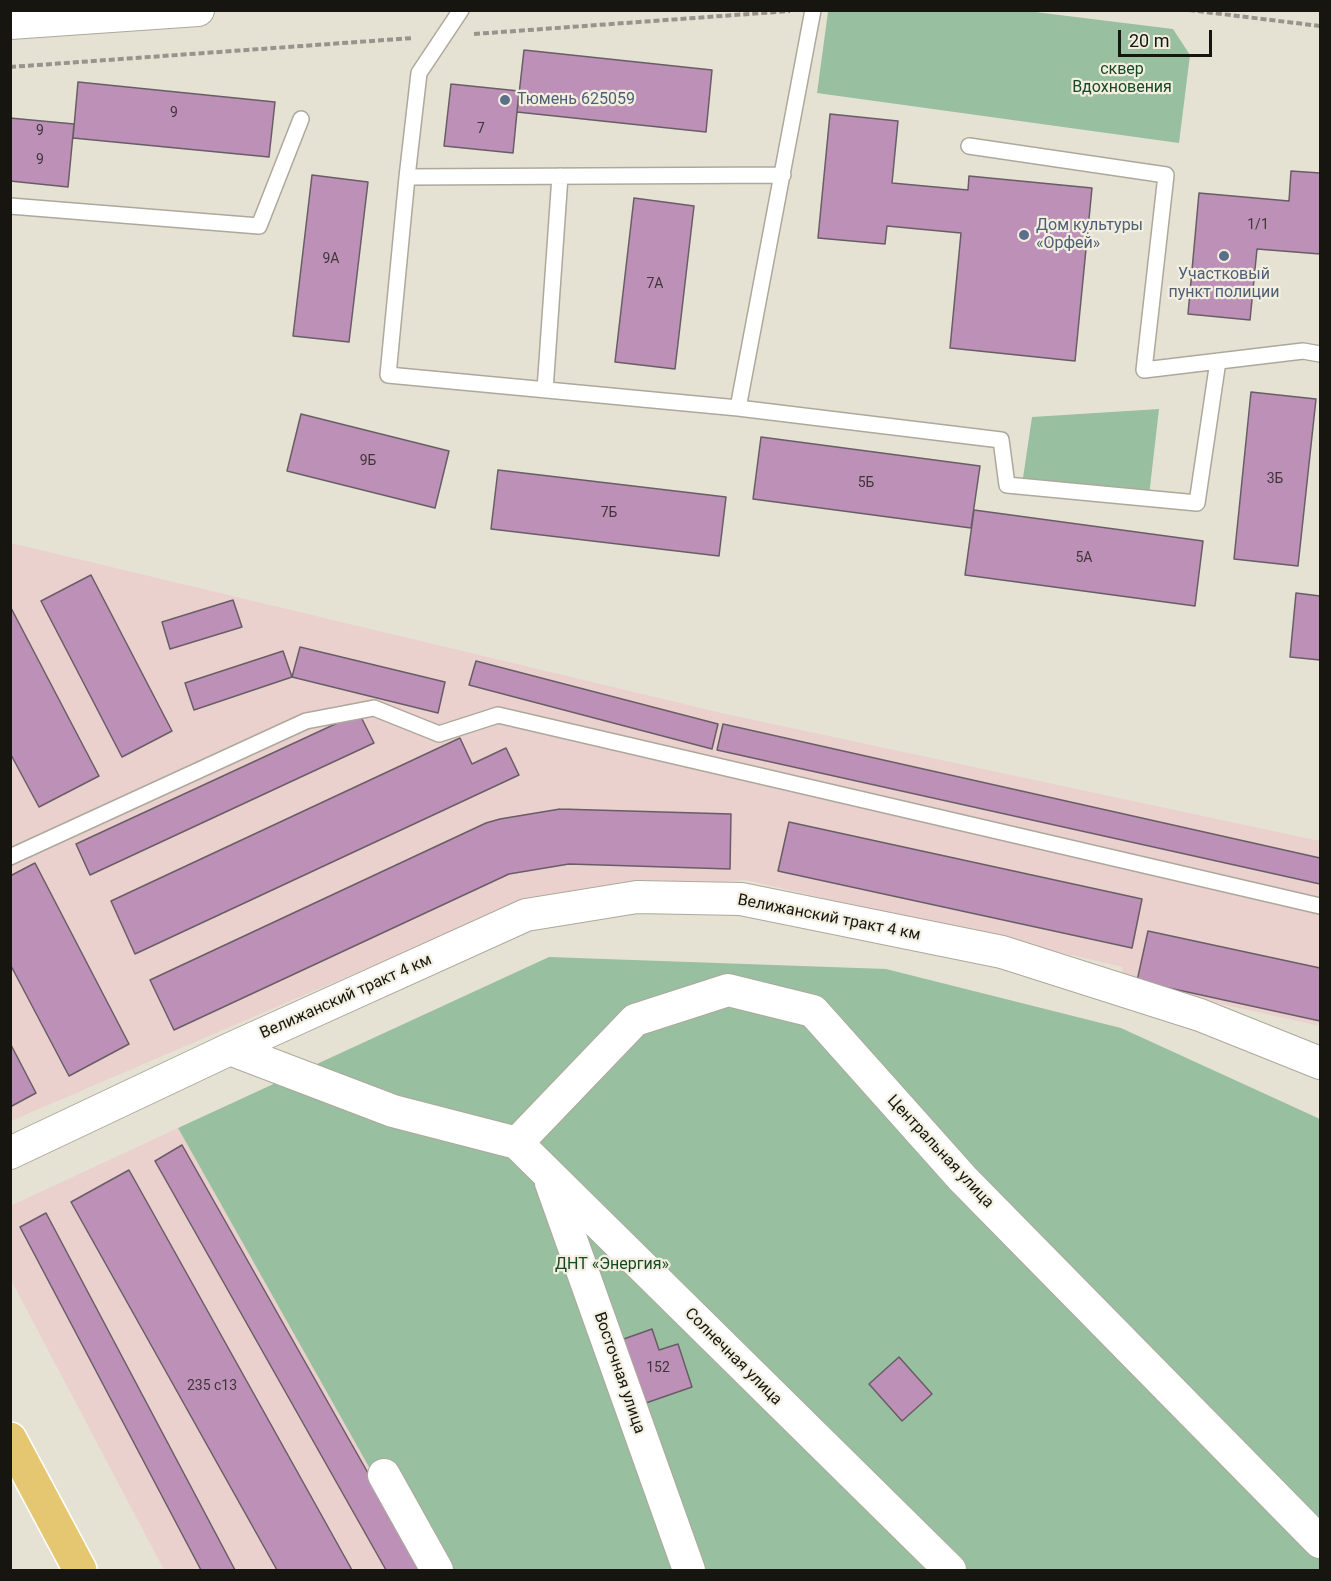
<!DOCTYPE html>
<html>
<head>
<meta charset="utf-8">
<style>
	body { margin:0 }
	#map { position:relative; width:1331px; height:1581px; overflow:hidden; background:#e6e2d3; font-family:Roboto,sans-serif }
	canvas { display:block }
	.frame { position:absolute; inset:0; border:12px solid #161510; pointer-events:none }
	.scale { position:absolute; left:1118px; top:30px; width:94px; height:27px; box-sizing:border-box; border:3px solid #161510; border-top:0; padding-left:8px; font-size:18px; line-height:21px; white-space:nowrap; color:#161510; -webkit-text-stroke:4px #f3efe0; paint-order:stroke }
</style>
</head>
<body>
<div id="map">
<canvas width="1331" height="1581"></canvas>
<div class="frame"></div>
<div class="scale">20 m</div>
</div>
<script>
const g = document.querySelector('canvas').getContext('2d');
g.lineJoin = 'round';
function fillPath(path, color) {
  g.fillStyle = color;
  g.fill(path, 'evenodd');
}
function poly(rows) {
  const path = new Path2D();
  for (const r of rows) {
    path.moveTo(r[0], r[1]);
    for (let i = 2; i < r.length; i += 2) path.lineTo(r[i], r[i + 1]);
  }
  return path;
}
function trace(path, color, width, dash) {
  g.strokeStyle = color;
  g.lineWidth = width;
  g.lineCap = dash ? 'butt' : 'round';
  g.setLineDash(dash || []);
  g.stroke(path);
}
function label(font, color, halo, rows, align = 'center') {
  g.font = font + ' Roboto,sans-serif';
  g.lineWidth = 4.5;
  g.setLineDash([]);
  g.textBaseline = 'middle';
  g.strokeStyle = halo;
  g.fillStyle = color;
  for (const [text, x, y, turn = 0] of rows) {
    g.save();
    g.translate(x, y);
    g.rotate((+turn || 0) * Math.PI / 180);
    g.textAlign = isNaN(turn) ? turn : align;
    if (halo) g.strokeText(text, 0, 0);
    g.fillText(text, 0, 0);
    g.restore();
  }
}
fillPath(poly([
	[11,543,726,714,1320,841,1320,1026,1121,982,1123,967,745,880,533,897,11,1121],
	[178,1128,427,1570,164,1570,11,1280,10,1206]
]), '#ebd1cd');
fillPath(poly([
	[904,11,1027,11,1173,29,1190,55,1179,143,817,93,828,12],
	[1159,409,1149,496,1023,478,1032,417],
	[549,957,886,969,1121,1028,1320,1119,1320,1570,427,1570,178,1128]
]), '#98bf9f');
const building = poly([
	[524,50,712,70,706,132,517,112,524,50],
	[78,82,275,102,269,157,73,138,78,82],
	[451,84,519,91,513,153,444,146,451,84],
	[830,114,898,121,892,183,968,190,969,176,1092,188,1075,361,950,348,961,233,887,226,885,244,818,238,830,114],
	[10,118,74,124,68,187,10,181,10,118],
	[1291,171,1320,173,1320,254,1257,249,1250,320,1188,314,1199,193,1289,201,1291,171],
	[312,175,368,182,349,342,293,336,312,175],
	[634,198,694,206,675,369,615,362,634,198],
	[1251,392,1316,399,1298,566,1234,559,1251,392],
	[301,414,449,451,435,508,287,471,301,414],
	[761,437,980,466,971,528,753,499,761,437],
	[498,470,726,497,719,556,491,529,498,470],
	[974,510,1203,541,1195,606,965,575,974,510],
	[91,575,172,731,122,757,41,601,91,575],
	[1296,593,1320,596,1320,660,1290,657,1296,593],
	[233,600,242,627,170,649,162,622,233,600],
	[10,606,99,776,39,807,10,753,10,606],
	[300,647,445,682,438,713,292,677,300,647],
	[283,651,292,677,194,710,185,683,283,651],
	[476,661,718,724,712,749,469,685,476,661],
	[359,713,374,743,90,875,76,844,359,713],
	[723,724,1320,858,1320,884,717,750,723,724],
	[460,738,472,764,506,748,519,775,135,954,111,901,460,738],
	[560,809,731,814,730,869,569,864,509,874,174,1030,150,980,486,823,500,819,560,809],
	[789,822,1142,899,1132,948,778,871,789,822],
	[35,863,129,1044,69,1076,10,964,10,876,35,863],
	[1148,931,1320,968,1320,1021,1137,981,1148,931],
	[10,1043,36,1093,10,1107,10,1043],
	[182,1145,423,1570,386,1570,155,1161,182,1145],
	[129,1170,352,1570,277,1570,71,1202,129,1170],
	[46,1213,235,1570,201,1570,20,1227,46,1213],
	[652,1329,659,1350,678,1344,692,1387,643,1404,621,1340,652,1329],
	[899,1357,932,1394,902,1421,869,1384,899,1357]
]);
fillPath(building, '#bd91b7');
trace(building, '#685d66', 1.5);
const service = poly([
	[461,10,419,73,407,177,388,375,738,408,1001,440,1007,485,1197,503,1218,361],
	[969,146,1166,175,1144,370,1303,351,1320,354],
	[407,177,783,175],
	[10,206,259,226,301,119],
	[545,390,560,176],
	[738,408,813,10],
	[10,857,306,721,374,708,439,734,498,715,1320,906]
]);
const minor = poly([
	[10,23,198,10],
	[230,1049,393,1111,517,1143],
	[517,1143,635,1020,728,990,813,1011,963,1179,1320,1542],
	[517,1143,950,1570],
	[10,1153,230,1049,526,915,637,897,741,899,1002,952,1200,1015,1320,1063],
	[551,1183,689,1570],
	[384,1475,437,1570]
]);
const primary = poly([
	[10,1439,80,1570]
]);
trace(service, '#ada89b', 18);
trace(minor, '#ada89b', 34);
trace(primary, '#fff', 36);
trace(poly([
	[1189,10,1320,26],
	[474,34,790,11],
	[10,67,413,38]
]), '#979489', 4, [6, 3]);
trace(service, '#fff', 15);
trace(minor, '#fff', 32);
trace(primary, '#e6c771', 33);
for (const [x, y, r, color] of [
	[505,100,6,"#5c6f8a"],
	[1024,235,6,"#5c6f8a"],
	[1224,256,6,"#5c6f8a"]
]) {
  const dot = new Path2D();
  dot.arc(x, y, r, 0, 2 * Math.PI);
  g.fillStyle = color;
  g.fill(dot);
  trace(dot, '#f3efe0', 2);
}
label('14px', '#40343a', null, [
	["9",174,113],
	["7",481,129],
	["9",40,131],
	["9",40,160],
	["1/1",1258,225],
	["9А",331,259],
	["7А",655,284],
	["9Б",368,461],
	["3Б",1275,479],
	["5Б",866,483],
	["7Б",609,513],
	["5А",1084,558],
	["152",658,1368],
	["235 с13",212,1386]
]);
label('16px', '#154924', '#f3efe0', [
	["сквер",1122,70],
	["Вдохновения",1122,88],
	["ДНТ «Энергия»",612,1265]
]);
label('16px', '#4e5e75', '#f3efe0', [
	["Тюмень 625059",517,100],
	["Дом культуры",1036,226],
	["«Орфей»",1036,244],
	["Участковый",1224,275,"center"],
	["пункт полиции",1224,293,"center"]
], 'left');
label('16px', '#161510', '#f3efe0', [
	["Велижанский тракт 4 км",829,918,11],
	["Велижанский тракт 4 км",346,997,-24],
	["Центральная улица",940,1152,47],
	["Солнечная улица",733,1357,45],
	["Восточная улица",619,1373,71]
]);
</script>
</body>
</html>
